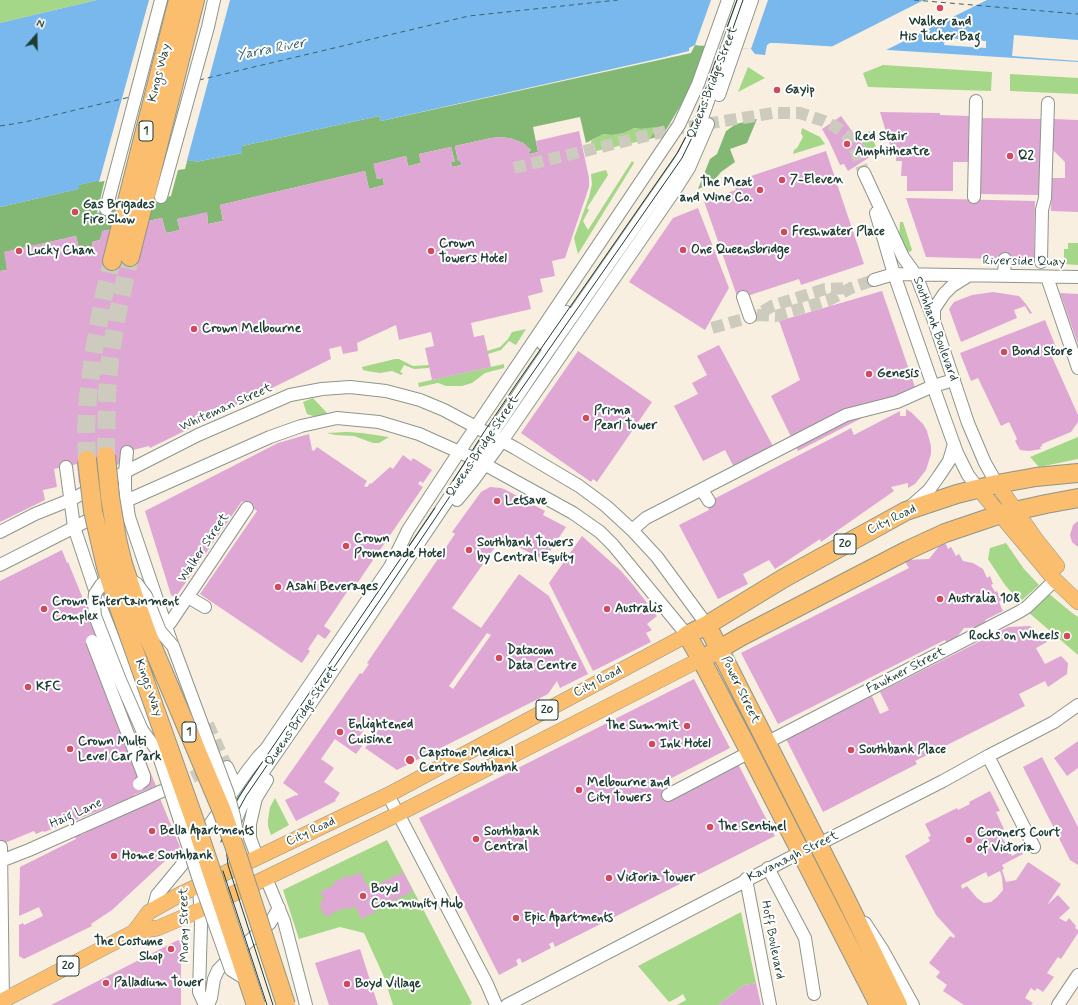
<!DOCTYPE html>
<html>
<head>
<meta charset="utf-8">
<style>
	body { margin:0 }
	#map { position:relative; width:1078px; height:1005px; overflow:hidden; background:#f9efe1; font-family:Mynerve,sans-serif }
	canvas { display:block }
	.north { position:absolute; left:16px; top:16px; width:40px; height:40px; -webkit-text-stroke:3px #fff; paint-order:stroke; rotate:20deg; font-size:11px; font-weight:700; line-height:16px; text-align:center; color:#1f3d34 }
	.north::after { content:''; display:block; margin:auto; width:14px; height:18px; background:#1f3d34; clip-path:polygon(50% 0,100% 100%,50% 72%,0 100%) }
</style>
</head>
<body>
<div id="map">
<canvas width="1078" height="1005"></canvas>
<div class="north">N</div>
</div>
<script>
const g = document.querySelector('canvas').getContext('2d');
g.lineJoin = 'round';
function fillPath(path, color) {
  g.fillStyle = color;
  g.fill(path, 'evenodd');
}
function poly(rows) {
  const path = new Path2D();
  for (const r of rows) {
    path.moveTo(r[0], r[1]);
    for (let i = 2; i < r.length; i += 2) path.lineTo(r[i], r[i + 1]);
  }
  return path;
}
function trace(path, color, width, dash) {
  g.strokeStyle = color;
  g.lineWidth = width;
  g.lineCap = dash ? 'butt' : 'round';
  g.setLineDash(dash || []);
  g.stroke(path);
}
function label(font, color, halo, rows, align = 'center') {
  g.font = font + ' Mynerve,sans-serif';
  g.lineWidth = 4;
  g.setLineDash([]);
  g.textBaseline = 'middle';
  g.strokeStyle = halo;
  g.fillStyle = color;
  for (const [text, x, y, turn = 0] of rows) {
    g.save();
    g.translate(x, y);
    g.rotate((+turn || 0) * Math.PI / 180);
    g.textAlign = isNaN(turn) ? turn : align;
    if (halo) g.strokeText(text, 0, 0);
    g.fillText(text, 0, 0);
    g.restore();
  }
}
fillPath(poly([
	[0,0,97,0,0,23],
	[883,65,992,72,991,91,868,87,863,73],
	[748,67,765,78,738,92],
	[1010,74,1078,78,1078,94,1010,91],
	[654,126,656,129,650,139,592,152,591,141,602,134,612,135,623,133,632,128,642,129],
	[802,128,820,137,825,144,793,154,794,150,797,148,803,137,801,133],
	[870,131,877,150,871,153,855,135],
	[632,161,634,163,578,254,574,238,589,197,592,184,591,174,606,170,608,175,587,208,589,210,583,221,588,230],
	[900,222,903,222,912,250,910,252,904,251,899,239],
	[1068,243,1078,243,1078,265,1064,264,1064,249,1068,249],
	[526,329,516,345,509,341,501,350,488,354,487,351,500,347,508,339,512,332],
	[395,359,399,359,413,366,429,365,429,368,414,369,404,365,400,372,403,373,401,375,392,371,380,373,367,371,363,370,362,367],
	[504,364,504,368,485,373,472,383,462,386,446,386,438,383,419,387,418,383],
	[313,398,327,413,327,415,313,416,307,414,303,402],
	[347,432,362,433,389,437,379,443,373,443,354,436,335,435,327,433],
	[1078,437,1078,459,1039,467,1030,457],
	[1006,543,1024,569,1039,585,1020,602,1005,585,988,559,990,548],
	[1048,593,1071,612,1078,617,1078,655,1028,612],
	[275,798,289,825,271,835,268,826,268,820,270,807],
	[387,840,472,1003,470,1005,393,1005,384,977,364,933,340,927,299,939,283,890],
	[741,912,756,983,744,985,718,1005,677,1005,686,1000,683,994,677,998,669,1002,638,966]
]), '#a4d787');
fillPath(poly([
	[695,45,705,46,688,93,663,135,650,139,656,129,655,127,641,129,634,128,623,133,612,135,603,134,586,143,580,117,533,127,538,152,530,154,528,153,531,150,523,143,513,139,502,137,491,138,455,146,458,161,460,161,462,165,452,167,451,162,455,162,451,147,419,154,421,163,408,166,406,156,374,164,377,179,383,178,384,185,369,189,365,171,220,205,223,221,208,224,207,213,177,219,180,230,166,233,162,218,103,231,100,240,92,242,93,250,80,253,76,236,5,252,7,270,0,271,0,207,78,189,78,185,105,179,97,213,171,196,178,170,185,169,187,161,194,160,195,162,242,153,242,146,379,116,381,121,691,53],
	[757,119,747,143,730,149,735,162,721,172,711,184,698,189,710,159,717,154,726,131,736,124]
]), '#83b874');
fillPath(poly([
	[97,0,1078,0,1078,62,777,43,770,43,767,45,765,55,755,54,751,49,695,45,689,48,689,51,661,58,381,121,379,116,242,146,242,153,195,162,194,160,79,185,79,189,0,207,0,23]
]), '#78b8ec');
fillPath(poly([
	[149,0,230,0,186,164,99,182],
	[711,0,768,0,751,49,695,45],
	[924,0,987,0,884,51,829,48],
	[1014,35,1078,40,1078,61,1012,56],
	[945,38,986,41,986,48,944,45]
]), '#f9efe1');
trace(poly([
	[914,0,1078,14],
	[199,80,469,16,618,0],
	[0,126,25,122,130,97]
]), '#3a626b', 1, [5, 4]);
fillPath(poly([
	[880,112,940,113,940,115,969,116,968,162,953,162,953,191,907,191,907,176,901,176,902,161,896,161,897,148,891,148],
	[841,116,857,138,873,155,848,171,844,164,840,165,829,141,822,129],
	[980,118,1041,119,1039,195,979,194],
	[1053,119,1078,120,1078,212,1051,211,1052,178,1065,178,1065,162,1053,150],
	[579,131,589,178,589,187,565,258,552,261,555,276,540,279,543,292,528,296,531,309,471,323,474,337,484,335,491,367,432,380,425,348,434,346,431,332,399,340,396,325,357,343,358,351,343,354,341,346,329,349,331,359,150,448,149,446,121,453,121,463,79,483,77,464,54,469,57,487,43,490,45,500,0,522,0,271,7,270,4,252,76,236,80,253,93,250,92,242,100,240,102,231,162,218,166,233,180,230,177,219,207,212,208,224,223,221,220,205,365,171,369,189,384,185,383,178,377,179,373,164,406,156,408,166,421,163,419,154,451,147,455,162,451,162,452,167,462,165,460,161,458,161,455,146,491,138,502,137,513,139,523,143,531,150,528,153,530,154,538,152,536,141],
	[826,151,864,264,801,285,799,279,738,299,704,201,736,190,733,182],
	[906,198,1035,201,1034,260,926,257],
	[698,208,729,288,705,330,629,282,673,218],
	[882,291,916,390,798,451,771,396,800,380,779,321],
	[993,292,1019,296,1026,304,1032,313,1030,314,1025,306,1014,310,1017,318,961,342,949,309,954,302,972,295],
	[1060,293,1078,294,1078,344],
	[1045,320,1056,347,1049,350,1078,415,1078,422,1071,432,1042,444,1042,446,1040,447,1041,449,1029,451,1020,450,1015,441,1017,439,1009,422,1001,426,978,378,971,381,960,353],
	[719,345,775,450,736,471,725,450,703,461,674,406,698,394,692,383,707,375,697,356],
	[578,351,652,402,597,482,593,479,591,482,521,433],
	[906,409,912,413,923,424,927,431,931,446,931,454,926,470,915,484,908,488,908,483,891,487,894,491,821,542,820,539,775,569,769,560,743,574,748,584,718,599,679,525,709,510,706,503,840,434,851,428,854,435,900,411,900,416,906,416],
	[309,434,312,450,314,451,317,447,367,481,364,486,367,487,370,483,371,484,390,467,393,469,403,455,411,461,413,458,432,470,423,483,420,481,418,484,423,487,354,588,351,586,324,626,331,631,325,639,318,634,308,649,310,651,302,663,200,594,257,511,242,501,175,598,171,595,145,511,278,443],
	[490,487,501,488,506,490,545,511,543,515,566,527,544,560,505,540,500,540,452,608,481,628,519,574,549,596,588,674,560,688,557,681,548,694,397,770,365,748,384,722,380,719,375,726,369,722,359,737,363,740,360,744,362,746,356,754,335,739,321,759,334,768,324,782,340,793,335,800,336,801,296,821,285,800,296,795,297,796,298,794,283,783,360,673,362,674,369,664,367,663,455,534,452,532,481,492],
	[487,633,491,635,453,689,449,686],
	[1078,521,1078,547,1072,542,1070,535,1073,525],
	[582,536,621,571,634,586,657,616,647,624,652,630,646,633,651,642,593,671,549,583],
	[944,540,948,549,951,547,956,556,959,554,963,561,973,563,983,569,987,578,990,576,993,584,991,585,995,592,997,591,1001,600,999,602,1003,611,985,620,988,627,964,628,949,647,945,640,778,724,741,653,909,568,904,560,929,559],
	[62,550,67,563,68,562,99,638,96,639,156,786,134,795,135,796,71,822,70,820,57,826,57,827,44,832,43,831,36,834,34,831,0,845,0,581],
	[1030,626,1047,642,1036,648,1045,664,1061,656,1068,663,1067,674,1048,687,1045,681,1019,694,1025,706,915,761,917,764,823,812,786,739,872,696,880,714,889,710,880,692,1008,627],
	[694,679,730,748,660,784,666,796,738,764,775,836,555,947,553,942,549,944,551,948,522,963,520,958,516,960,518,965,499,975,419,818],
	[1078,741,1078,768,1067,776,1054,758],
	[1042,757,1078,827,1078,865,1070,860,1023,767],
	[990,791,1000,811,996,812,1004,829,999,831,1012,856,1021,851,1023,854,1002,865,1004,869,1002,870,1006,882,1016,880,1028,862,1061,884,1047,905,1058,895,1070,908,1059,918,1066,922,1069,918,1076,926,1075,928,1078,930,1078,933,1061,959,1058,957,1047,973,1054,977,1043,992,1037,988,1035,991,1031,988,1025,998,1033,1003,1031,1005,964,1005,943,991,947,985,936,977,940,972,929,963,950,936,954,938,955,936,936,915,905,856,930,841,928,837,931,836,925,824,957,808,958,810,970,804,969,802],
	[1000,871,1002,877,1003,890,997,897,991,902,984,903,977,898,967,886,962,889,961,885,986,872,988,877],
	[159,796,180,847,112,910,91,924,92,926,24,959,19,956,19,925,23,923,24,925,43,916,39,907,19,916,20,867,76,839,75,836,80,833,81,835],
	[360,872,369,889,403,872,413,891,376,910,374,905,372,906,375,912,361,919,355,906,347,910,345,907,326,917,319,905,322,903,321,901,324,899,320,892,334,885,333,883,345,877,344,876,347,875,349,878],
	[178,940,181,942,181,1005,51,1005],
	[360,949,378,1005,329,1005,315,963],
	[756,983,761,1005,718,1005,744,985]
]), '#dfa7d4');
trace(poly([
	[514,168,675,129,773,113,800,113,824,121,836,127,845,134,852,141,864,173],
	[757,315,776,316,829,300,851,288,874,280],
	[712,328,757,315,772,306,825,289,851,288],
	[208,724,227,767],
	[176,785,211,768]
]), '#cdcbbe', 12, [12, 6]);
trace(poly([
	[106,456,107,392,110,359,117,316,130,257],
	[87,460,86,430,88,396,93,356,103,299,112,261]
]), '#cdcbbe', 18, [18, 9]);
const minor = poly([
	[719,95,752,0],
	[864,173,903,257,916,275,934,321,968,423,985,463,997,484],
	[161,197,208,27,214,0],
	[974,197,976,101],
	[106,209,161,0],
	[876,213,894,274,933,386,957,453,968,475,978,488],
	[1041,262,1042,210,1045,198,1048,103],
	[1004,276,1005,259],
	[1047,277,1078,368],
	[874,280,894,274,1078,277],
	[743,297,750,317],
	[934,320,934,309,944,294,952,286,968,276],
	[543,344,566,312],
	[127,452,125,472,125,489,129,517,172,644],
	[66,467,74,527,101,608,146,720,155,746],
	[702,490,709,501],
	[457,500,472,482,502,441,677,187,689,168,708,124],
	[910,507,929,490,939,476,949,461,954,444],
	[632,530,646,518,846,415,897,402,933,386,954,380],
	[0,532,35,514,70,500,198,435,290,395,322,389,350,387,386,391,420,400,444,410,515,448,579,486,606,506,632,530,657,557,707,625],
	[0,565,126,501,270,437,301,426,337,418,379,422,419,434,475,459,573,513,600,532,613,545,687,635],
	[188,597,205,607],
	[170,623,247,508],
	[766,743,1019,612,1027,607,1055,580],
	[988,756,1034,847],
	[227,767,236,787],
	[388,795,403,823,487,984,496,1005],
	[668,795,750,752],
	[233,827,241,807,252,788,326,681,533,373,679,163,697,130,702,118,744,0],
	[819,844,943,781,988,756,1033,733,1054,722,1078,705],
	[1,847,3,1005],
	[257,857,250,838,250,824,256,798,267,780],
	[1,861,29,850,162,791],
	[768,868,805,938,814,994],
	[266,878,284,921,306,1005],
	[746,879,770,1005],
	[199,884,201,925,199,992,205,1005],
	[153,910,157,895,181,866,248,770,259,756,266,749,390,567,408,530,459,452,679,125,698,84,728,0],
	[865,923,882,949,913,1005],
	[208,1005,211,998,214,979,218,970,232,956,270,923,279,908],
	[507,1005,801,852],
	[1058,1005,1078,975]
]);
const major = poly([
	[997,484,1037,541,1057,566],
	[978,488,1055,580,1078,602],
	[134,932,149,912,179,895,388,795,687,635],
	[0,1002,134,932,158,928,200,910,398,814,701,659]
]);
const highway = poly([
	[130,257,195,0],
	[112,261,178,0],
	[707,625,846,899,898,1005],
	[709,655,742,636,908,550,945,533,1001,514,1046,504,1078,498],
	[879,1005,745,743,701,659,687,635,707,625,784,578,906,511,957,494,997,484,1036,477,1078,473]
]);
trace(minor, '#8c968a', 14);
trace(major, '#8c968a', 16);
trace(highway, '#8c968a', 20);
trace(minor, '#fff', 12);
trace(major, '#fbbd6e', 15);
trace(highway, '#fbbd6e', 18);
trace(poly([
	[726,30,737,0],
	[453,481,484,432,517,383,678,152,696,117,716,60],
	[221,842,226,823,238,798,435,508],
	[223,871,267,1005],
	[273,1005,228,865,226,848,227,840,234,818,246,796,391,584,475,459,502,417,682,158,701,119,743,0]
]), '#1f3d34', 1);
const minorBridge = poly([
	[92,641,144,776,144,780,139,784],
	[237,834,234,816,228,794,173,646,160,631,146,596,137,584,127,578,121,576,108,578,101,585,95,594,94,604,95,616,120,680,142,730,157,750,198,877,231,970,249,981]
]);
const highwayBridge = poly([
	[106,456,110,497,117,539,123,564,134,597,148,636,222,811,237,854,286,1005],
	[87,460,93,511,106,567,117,602,194,819,256,1005]
]);
trace(minorBridge, '#8c968a', 14, []);
trace(highwayBridge, '#8c968a', 20, []);
trace(minorBridge, '#fff', 12);
trace(highwayBridge, '#fbbd6e', 18);
for (const [x, y, r, color] of [
	[940,8,4,"#d1495b"],
	[777,90,4,"#d1495b"],
	[847,144,4,"#d1495b"],
	[1010,156,4,"#d1495b"],
	[782,180,4,"#d1495b"],
	[760,190,4,"#d1495b"],
	[75,212,4,"#d1495b"],
	[784,232,4,"#d1495b"],
	[683,250,4,"#d1495b"],
	[19,251,4,"#d1495b"],
	[431,251,4,"#d1495b"],
	[194,329,4,"#d1495b"],
	[1004,352,4,"#d1495b"],
	[869,374,4,"#d1495b"],
	[586,418,4,"#d1495b"],
	[497,501,4,"#d1495b"],
	[346,546,4,"#d1495b"],
	[469,550,4,"#d1495b"],
	[278,587,4,"#d1495b"],
	[940,599,4,"#d1495b"],
	[44,609,4,"#d1495b"],
	[607,609,4,"#d1495b"],
	[1067,636,4,"#d1495b"],
	[499,658,4,"#d1495b"],
	[28,687,4,"#d1495b"],
	[687,726,4,"#d1495b"],
	[340,732,4,"#d1495b"],
	[652,744,4,"#d1495b"],
	[70,749,4,"#d1495b"],
	[851,750,4,"#d1495b"],
	[410,760,5,"#d1495b"],
	[579,790,4,"#d1495b"],
	[710,827,4,"#d1495b"],
	[152,831,4,"#d1495b"],
	[476,839,4,"#d1495b"],
	[969,840,4,"#d1495b"],
	[114,856,4,"#d1495b"],
	[609,878,4,"#d1495b"],
	[363,896,4,"#d1495b"],
	[516,918,4,"#d1495b"],
	[171,949,4,"#d1495b"],
	[106,983,4,"#d1495b"],
	[347,984,4,"#d1495b"]
]) {
  const dot = new Path2D();
  dot.arc(x, y, r, 0, 2 * Math.PI);
  g.fillStyle = color;
  g.fill(dot);
  trace(dot, '#fff', 1.5);
}
for (const [x, y, w] of [
	[146,131,14],
	[845,544,22],
	[547,710,22],
	[189,732,14],
	[68,966,22]
]) {
  const box = new Path2D();
  box.roundRect(x - w / 2, y - 10, w, 20, 3);
  g.fillStyle = '#fff';
  g.fill(box);
  trace(box, '#1f3d34', 1);
}
label('bold 12px', '#1f3d34', null, [
	["1",146,131],
	["20",845,544],
	["20",547,710],
	["1",189,732],
	["20",68,966]
]);
label('bold 13px', '#1f3d34', '#fff', [
	["Walker and",940,22,"center"],
	["His Tucker Bag",940,37,"center"],
	["Gayip",785,90],
	["Red Stair",855,137],
	["Amphitheatre",855,152],
	["Q2",1018,156],
	["7-Eleven",790,180],
	["The Meat",752,183,"right"],
	["and Wine Co.",752,198,"right"],
	["Gas Brigades",83,205],
	["Fire Show",83,220],
	["Freshwater Place",792,232],
	["Crown",439,244],
	["Towers Hotel",439,259],
	["One Queensbridge",691,250],
	["Lucky Chan",27,251],
	["Crown Melbourne",202,329],
	["Bond Store",1012,352],
	["Genesis",877,374],
	["Prima",594,411],
	["Pearl Tower",594,426],
	["Letsave",505,501],
	["Crown",354,539],
	["Promenade Hotel",354,554],
	["Southbank Towers",477,543],
	["by Central Equity",477,558],
	["Asahi Beverages",286,587],
	["Australia 108",948,599],
	["Crown Entertainment",52,602],
	["Complex",52,617],
	["Australis",615,609],
	["Rocks on Wheels",1059,636,"right"],
	["Datacom",507,651],
	["Data Centre",507,666],
	["KFC",36,687],
	["Enlightened",348,725],
	["Cuisine",348,740],
	["The Summit",679,726,"right"],
	["Crown Multi",78,742],
	["Level Car Park",78,757],
	["Ink Hotel",660,744],
	["Southbank Place",859,750],
	["Capstone Medical",419,753],
	["Centre Southbank",419,768],
	["Melbourne and",587,783],
	["City Towers",587,798],
	["The Sentinel",718,827],
	["Bella Apartments",160,831],
	["Southbank",484,832],
	["Central",484,847],
	["Coroners Court",977,833],
	["of Victoria",977,848],
	["Home Southbank",122,856],
	["Victoria Tower",617,878],
	["Boyd",371,889],
	["Community Hub",371,904],
	["Epic Apartments",524,918],
	["The Costume",163,942,"right"],
	["Shop",163,957,"right"],
	["Palladium Tower",114,983],
	["Boyd Village",355,984]
], 'left');
label('13px', '#1f3d34', '#fff', [
	["Kings Way",160,73,-76],
	["Queens Bridge Street",713,83,-69],
	["Riverside Quay",1024,262,1],
	["Southbank Boulevard",935,329,70],
	["Whiteman Street",226,408,-24],
	["Queens Bridge Street",483,447,-56],
	["City Road",892,520,-26],
	["Walker Street",204,548,-56],
	["Fawkner Street",906,671,-27],
	["City Road",598,682,-28],
	["Kings Way",148,688,70],
	["Power Street",740,690,64],
	["Queens Bridge Street",302,716,-56],
	["Haig Lane",76,814,-24],
	["City Road",311,832,-25],
	["Kavanagh Street",793,857,-26],
	["Moray Street",185,925,-91],
	["Hoff Boulevard",772,940,79]
]);
label('italic 14px', '#3a626b', '#fff', [
	["Yarra River",271,50,-11]
]);
</script>
</body>
</html>
